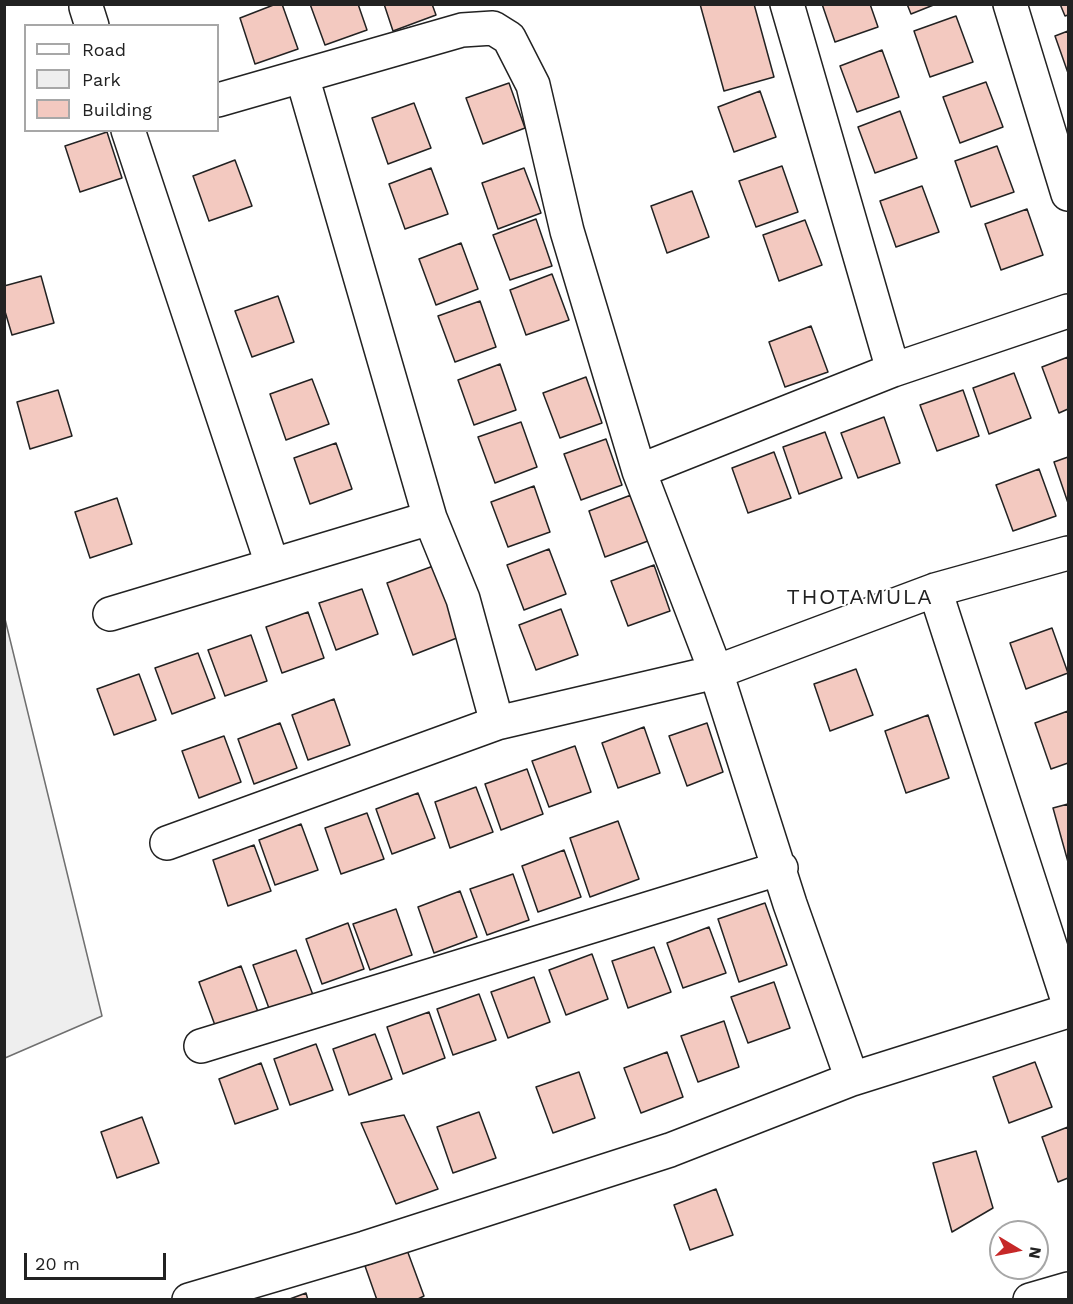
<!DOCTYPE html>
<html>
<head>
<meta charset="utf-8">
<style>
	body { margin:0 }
	#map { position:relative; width:1073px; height:1304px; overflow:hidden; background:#fff; font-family:"Work Sans",sans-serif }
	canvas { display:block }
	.frame { position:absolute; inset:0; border:6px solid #222; pointer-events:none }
	.legend { position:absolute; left:24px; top:24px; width:195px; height:108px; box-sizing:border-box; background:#fff; border:2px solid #a7a7a7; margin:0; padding:8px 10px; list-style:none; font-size:18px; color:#222 }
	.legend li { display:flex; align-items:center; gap:12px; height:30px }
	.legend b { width:30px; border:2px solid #a7a7a7 }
	.north { position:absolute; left:989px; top:1220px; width:60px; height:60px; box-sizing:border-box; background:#fff; border:2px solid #a7a7a7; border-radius:50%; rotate:100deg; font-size:16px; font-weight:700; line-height:24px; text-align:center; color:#222 }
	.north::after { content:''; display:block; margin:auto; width:21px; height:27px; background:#c62828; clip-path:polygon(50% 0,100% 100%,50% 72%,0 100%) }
	.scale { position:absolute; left:24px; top:1253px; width:142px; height:27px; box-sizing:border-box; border:3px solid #222; border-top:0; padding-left:8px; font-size:18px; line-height:21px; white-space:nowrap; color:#222; -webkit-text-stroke:4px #fff; paint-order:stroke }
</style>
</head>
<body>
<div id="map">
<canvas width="1073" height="1304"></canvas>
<div class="frame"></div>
<ul class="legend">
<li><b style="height:8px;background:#fff"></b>Road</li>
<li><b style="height:16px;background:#eee"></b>Park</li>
<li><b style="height:16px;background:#f3c9c0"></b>Building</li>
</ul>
<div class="north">N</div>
<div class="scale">20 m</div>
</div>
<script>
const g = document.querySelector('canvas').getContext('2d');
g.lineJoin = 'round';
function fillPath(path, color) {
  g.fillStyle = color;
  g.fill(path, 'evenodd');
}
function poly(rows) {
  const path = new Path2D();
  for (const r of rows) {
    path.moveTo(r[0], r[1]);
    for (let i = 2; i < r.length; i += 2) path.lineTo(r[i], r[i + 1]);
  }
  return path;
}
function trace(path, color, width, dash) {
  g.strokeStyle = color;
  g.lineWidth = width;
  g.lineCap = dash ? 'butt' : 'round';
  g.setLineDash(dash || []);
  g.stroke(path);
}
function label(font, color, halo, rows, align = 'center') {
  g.font = font + ' "Work Sans",sans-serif';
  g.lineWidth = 4.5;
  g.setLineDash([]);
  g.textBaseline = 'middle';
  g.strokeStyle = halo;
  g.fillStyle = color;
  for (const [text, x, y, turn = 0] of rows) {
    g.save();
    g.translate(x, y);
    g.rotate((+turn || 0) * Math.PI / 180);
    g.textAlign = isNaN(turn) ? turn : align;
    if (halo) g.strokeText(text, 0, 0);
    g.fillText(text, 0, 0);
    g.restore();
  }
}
const green = poly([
	[5,619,102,1016,5,1058,4,1058,5,619]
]);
fillPath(green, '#eee');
trace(green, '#6f6f6f', 1.5);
const building = poly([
	[276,4,282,4,298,49,255,64,240,18,276,4],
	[310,4,358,4,367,30,325,45,310,4],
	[384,4,432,4,436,15,393,31,384,4],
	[700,4,754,4,774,77,724,91,700,4],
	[822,4,870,4,878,27,835,42,822,4],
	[907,4,936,4,911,14,907,4],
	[1060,4,1068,4,1068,15,1065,16,1060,4],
	[956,16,973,62,930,77,914,31,956,16],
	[1068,31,1068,73,1055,36,1068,31],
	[882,50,899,97,857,112,840,66,882,50],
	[986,82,1003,127,960,143,943,97,986,82],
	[509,83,525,128,483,144,466,98,509,83],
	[760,91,776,137,734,152,718,107,760,91],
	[414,103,431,148,388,164,372,118,414,103],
	[900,111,917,158,875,173,858,127,900,111],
	[107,132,122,178,80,192,65,146,107,132],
	[997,146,1014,192,971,207,955,161,997,146],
	[235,160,252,206,209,221,193,176,235,160],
	[782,166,798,212,756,227,739,181,782,166],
	[431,168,448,214,405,229,389,184,431,168],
	[524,168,541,213,498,229,482,183,524,168],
	[922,186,939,232,896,247,880,201,922,186],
	[692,191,709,237,667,253,651,206,692,191],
	[1027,209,1043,255,1001,270,985,224,1027,209],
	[536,219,552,266,510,280,493,235,536,219],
	[805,220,822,265,779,281,763,235,805,220],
	[461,243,478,289,436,305,419,259,461,243],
	[552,274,569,320,526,335,510,290,552,274],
	[41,276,54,323,12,335,4,308,4,286,41,276],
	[278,296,294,342,252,357,235,311,278,296],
	[480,301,496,347,455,362,438,316,480,301],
	[811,326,828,372,785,387,769,342,811,326],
	[1068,357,1068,409,1059,413,1042,367,1068,357],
	[500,364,516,410,474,425,458,380,500,364],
	[1014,373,1031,418,989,434,973,388,1014,373],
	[586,377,602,423,560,438,543,393,586,377],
	[312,379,329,424,286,440,270,394,312,379],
	[58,390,72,436,30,449,17,402,58,390],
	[963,390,979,436,937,451,920,405,963,390],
	[884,417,900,463,858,478,841,433,884,417],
	[521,422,537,467,495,483,478,437,521,422],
	[825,432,842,478,799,494,783,447,825,432],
	[606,439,622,485,581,500,564,454,606,439],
	[336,443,352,489,310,504,294,458,336,443],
	[774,452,791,498,748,513,732,468,774,452],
	[1068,457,1068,503,1054,462,1068,457],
	[1039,469,1056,516,1013,531,996,485,1039,469],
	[534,486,550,532,508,547,491,502,534,486],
	[631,495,648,541,605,557,589,511,631,495],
	[117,498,132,544,90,558,75,512,117,498],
	[549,549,566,594,524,610,507,565,549,549],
	[436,565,462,636,413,655,387,583,436,565],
	[654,565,670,611,628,626,611,581,654,565],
	[362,589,378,634,336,650,319,603,362,589],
	[561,609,578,655,536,670,519,625,561,609],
	[308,612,324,658,282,673,266,627,308,612],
	[1052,628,1068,673,1026,689,1010,643,1052,628],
	[251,635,267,681,225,696,208,650,251,635],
	[198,653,215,698,172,714,155,668,198,653],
	[856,669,873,715,830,731,814,684,856,669],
	[139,674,156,720,114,735,97,689,139,674],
	[334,699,350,745,308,760,292,715,334,699],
	[1068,711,1068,763,1051,769,1035,723,1068,711],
	[928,715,949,778,906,793,885,731,928,715],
	[280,723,297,768,254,784,238,739,280,723],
	[707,723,723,772,687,786,669,736,707,723],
	[644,727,660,773,618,788,602,743,644,727],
	[224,736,241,782,199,798,182,751,224,736],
	[575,746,591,792,549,807,532,761,575,746],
	[527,769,543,814,501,830,485,784,527,769],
	[476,787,493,832,450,848,435,802,476,787],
	[418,793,435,838,392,854,376,809,418,793],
	[1068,804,1068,862,1053,808,1068,804],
	[367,813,384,859,341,874,325,828,367,813],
	[618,821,639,879,590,897,570,838,618,821],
	[301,824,318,870,275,885,259,840,301,824],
	[254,845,271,891,228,906,213,860,254,845],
	[564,850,581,897,538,912,522,866,564,850],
	[513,874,529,920,487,935,470,889,513,874],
	[460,891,477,937,434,953,418,907,460,891],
	[765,903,787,965,739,982,718,919,765,903],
	[396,909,412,955,370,970,353,924,396,909],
	[348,923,364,969,322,984,306,939,348,923],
	[709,927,726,973,683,988,667,943,709,927],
	[654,947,671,992,628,1008,612,961,654,947],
	[296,950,313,995,270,1011,253,965,296,950],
	[592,954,608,999,566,1015,549,970,592,954],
	[241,966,258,1012,216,1028,199,982,241,966],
	[534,977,550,1022,508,1038,491,992,534,977],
	[774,982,790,1028,748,1043,731,997,774,982],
	[479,994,496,1040,453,1055,437,1009,479,994],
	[429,1012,445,1058,403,1074,387,1027,429,1012],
	[724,1021,739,1067,698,1082,681,1036,724,1021],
	[375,1034,392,1079,349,1095,333,1049,375,1034],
	[316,1044,333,1090,290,1105,274,1059,316,1044],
	[667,1052,683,1097,641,1113,624,1068,667,1052],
	[1035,1062,1052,1107,1009,1123,993,1077,1035,1062],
	[261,1063,278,1109,235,1124,219,1079,261,1063],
	[579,1072,595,1118,553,1133,536,1087,579,1072],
	[479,1112,496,1158,453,1173,437,1127,479,1112],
	[404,1115,438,1189,396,1204,361,1123,404,1115],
	[142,1117,159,1163,117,1178,101,1132,142,1117],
	[1068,1127,1068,1178,1058,1182,1042,1137,1068,1127],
	[976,1151,993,1208,952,1232,933,1163,976,1151],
	[716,1189,733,1235,690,1250,674,1205,716,1189],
	[407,1250,424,1296,416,1300,377,1300,365,1266,407,1250],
	[306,1293,308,1300,287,1300,306,1293]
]);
fillPath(building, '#f3c9c0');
trace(building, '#222', 1.5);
const minor = poly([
	[787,4,893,370],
	[1010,4,1068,194],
	[86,7,92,26],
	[302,76,430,518],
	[218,100,462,30,493,28,509,38,533,85,567,231,639,471,716,672,790,904,852,1079],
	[128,130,272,564],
	[639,471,893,370,1068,311],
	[935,590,1068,1001],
	[110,614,430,518,463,599,497,723],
	[167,843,497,723,716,672,935,590,1068,553],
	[201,1046,781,868],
	[189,1300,365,1248,670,1150,852,1079,1068,1011]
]);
const trunk = poly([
	[1030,1300,1068,1289]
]);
trace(minor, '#222', 36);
trace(trunk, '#222', 36);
trace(minor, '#fff', 33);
trace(trunk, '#fff', 33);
g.letterSpacing = '1.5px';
label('22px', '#222', '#fff', [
	["THOTAMULA",860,598]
]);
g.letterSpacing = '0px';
</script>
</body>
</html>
